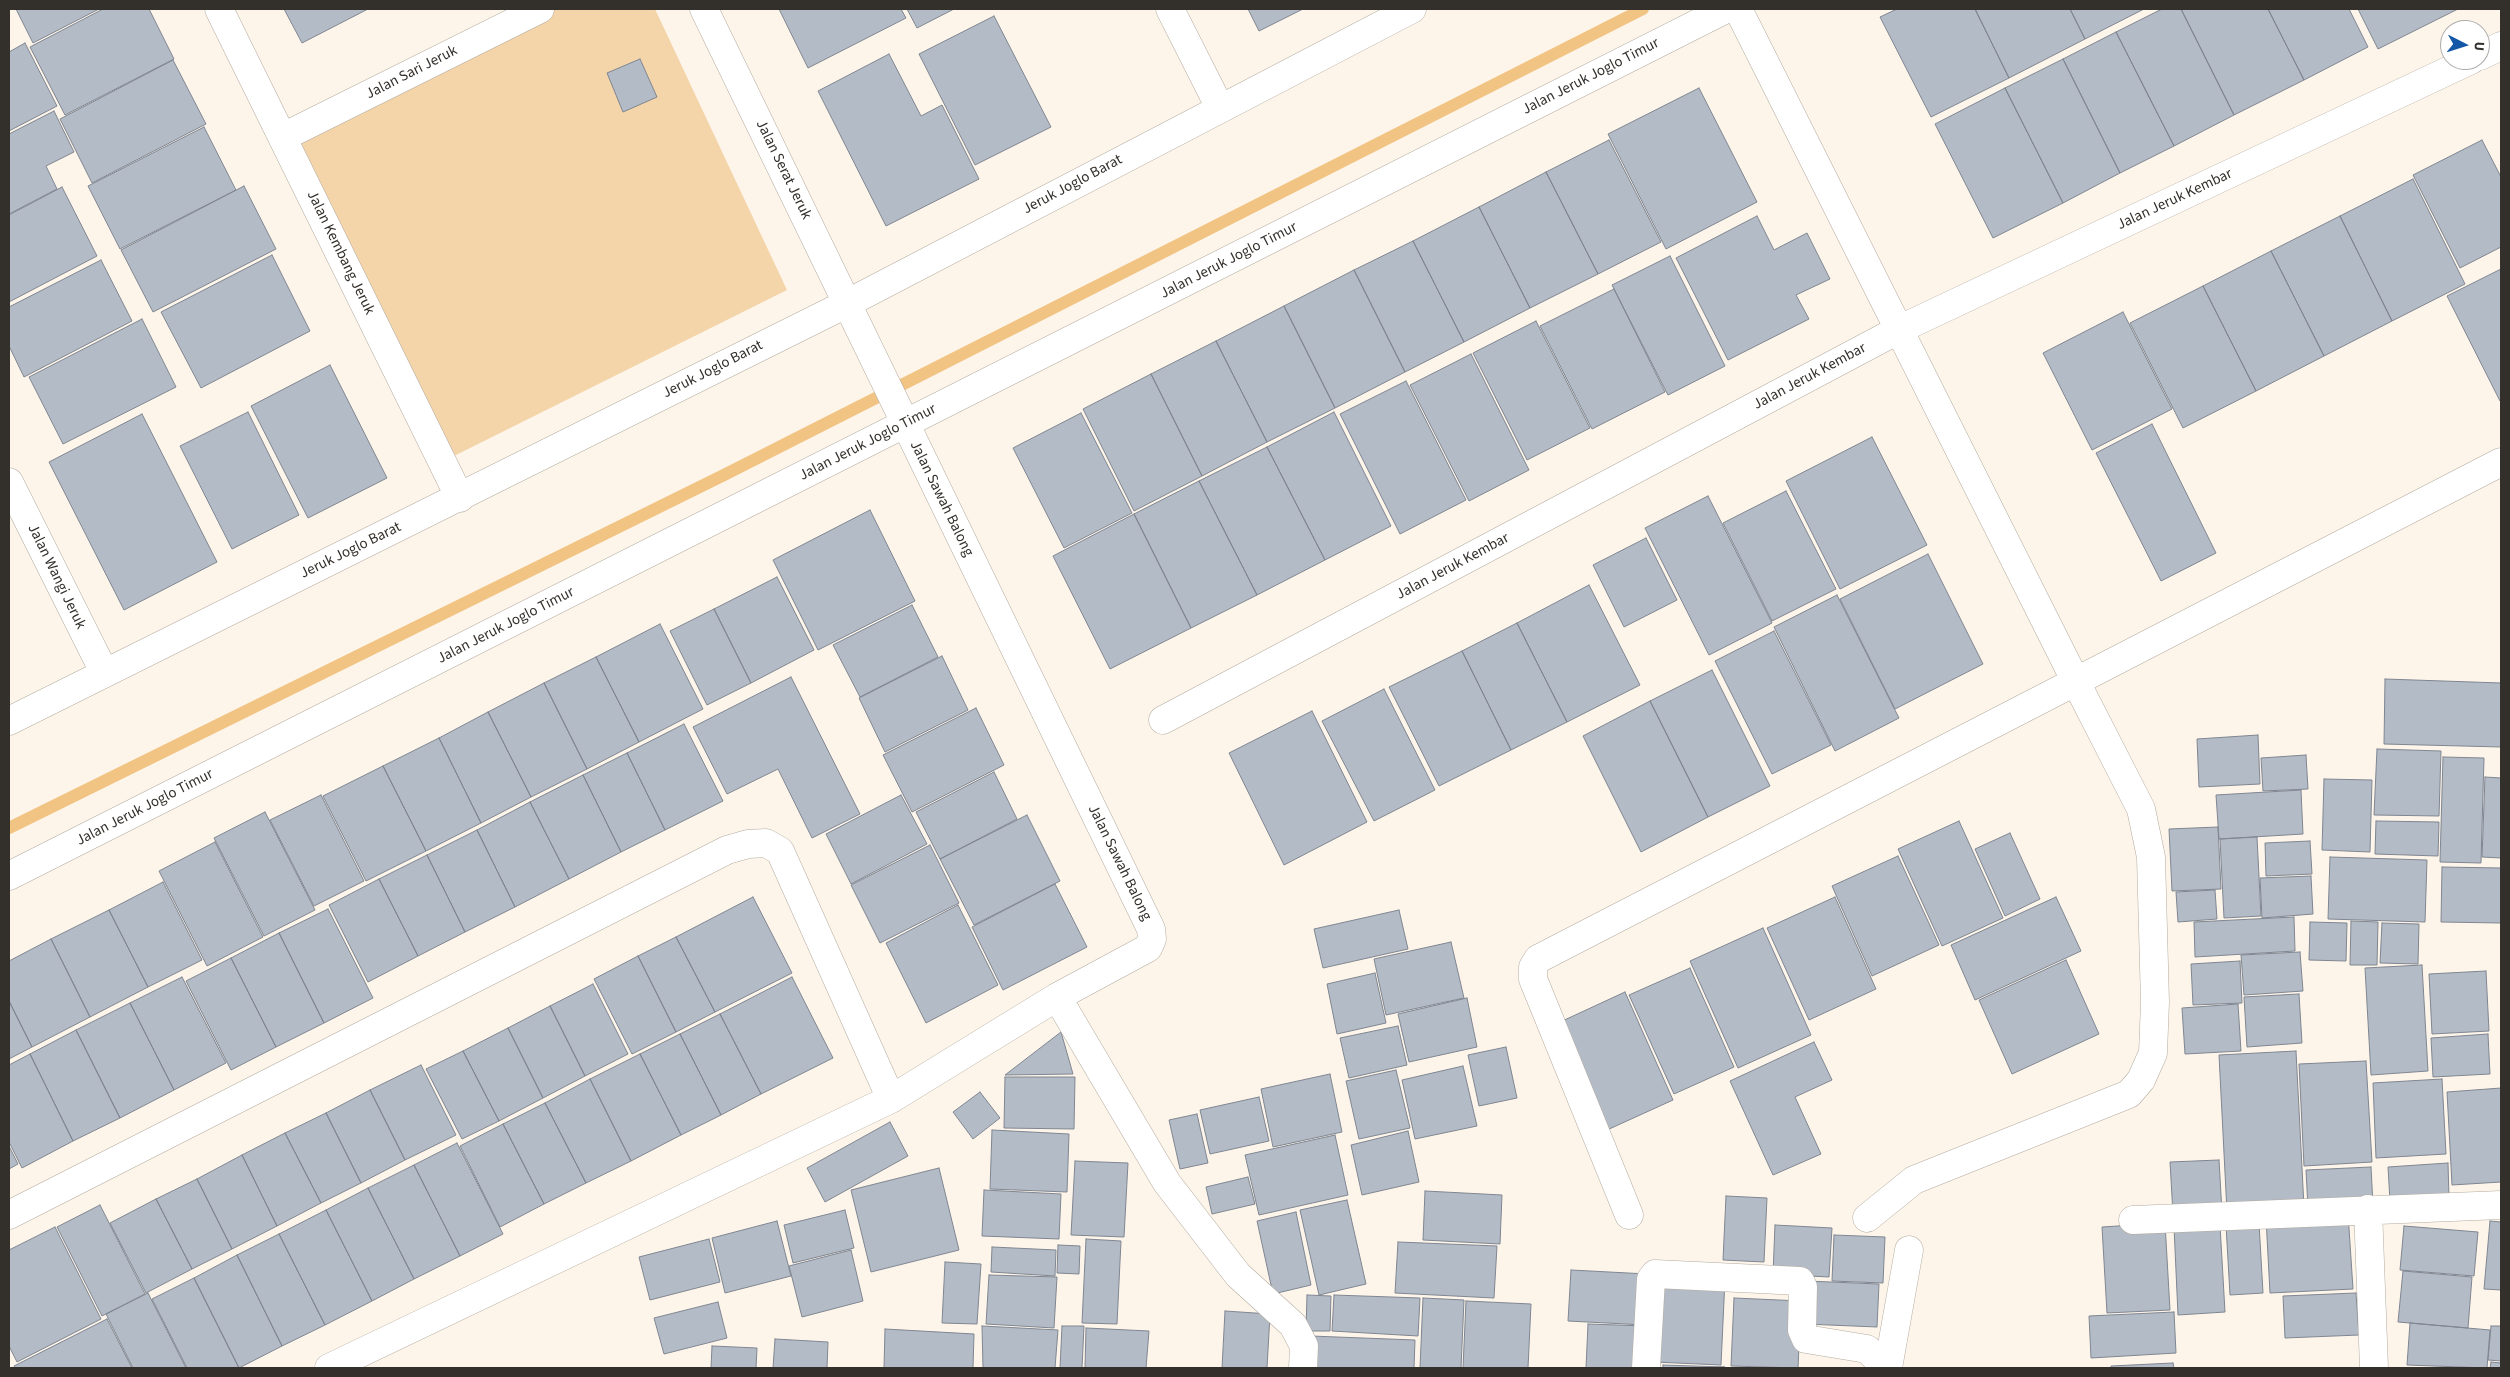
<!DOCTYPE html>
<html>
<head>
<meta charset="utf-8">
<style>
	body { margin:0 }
	#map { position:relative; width:2510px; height:1377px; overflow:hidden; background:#fef5ea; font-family:"Source Sans 3",sans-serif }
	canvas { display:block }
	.frame { position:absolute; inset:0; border:10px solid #332f2b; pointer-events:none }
	.north { position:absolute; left:2440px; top:20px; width:50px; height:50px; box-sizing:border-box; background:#fff; border:1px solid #adacaa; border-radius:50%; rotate:95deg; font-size:14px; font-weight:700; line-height:20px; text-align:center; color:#332f2b }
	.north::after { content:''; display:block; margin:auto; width:18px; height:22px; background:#1457a7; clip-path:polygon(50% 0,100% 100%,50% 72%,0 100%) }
</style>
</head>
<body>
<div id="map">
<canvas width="2510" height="1377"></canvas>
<div class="frame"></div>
<div class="north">U</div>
</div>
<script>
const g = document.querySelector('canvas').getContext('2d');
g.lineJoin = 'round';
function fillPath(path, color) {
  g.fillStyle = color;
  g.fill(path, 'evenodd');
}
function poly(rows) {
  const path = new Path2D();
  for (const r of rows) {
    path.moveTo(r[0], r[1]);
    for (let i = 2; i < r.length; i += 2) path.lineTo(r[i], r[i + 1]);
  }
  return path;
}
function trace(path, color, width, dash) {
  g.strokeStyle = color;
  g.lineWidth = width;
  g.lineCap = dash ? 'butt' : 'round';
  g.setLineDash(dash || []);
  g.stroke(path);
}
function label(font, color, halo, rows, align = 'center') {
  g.font = font + ' "Source Sans 3",sans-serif';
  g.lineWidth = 4;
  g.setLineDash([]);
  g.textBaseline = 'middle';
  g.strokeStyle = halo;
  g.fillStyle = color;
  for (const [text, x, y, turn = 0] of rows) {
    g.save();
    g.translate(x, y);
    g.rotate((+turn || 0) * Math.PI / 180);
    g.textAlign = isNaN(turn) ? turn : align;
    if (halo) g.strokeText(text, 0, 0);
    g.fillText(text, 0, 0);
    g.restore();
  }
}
fillPath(poly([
	[534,9,655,9,787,290,450,458,289,130]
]), '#f4d4a9');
trace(poly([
	[9,828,726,474,1643,9]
]), '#f1c484', 12);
const building = poly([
	[16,9,99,9,33,43,16,9],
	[103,9,149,9,174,59,65,115,30,47,103,9],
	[284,9,368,9,302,43,284,9],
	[779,9,901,9,906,18,808,68,779,9],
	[907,9,954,9,917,28,907,9],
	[1248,9,1303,9,1259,31,1248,9],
	[1897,9,1975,9,2009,78,1931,117,1880,17,1897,9],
	[1975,9,2070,9,2085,39,2009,78,1975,9],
	[2070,9,2144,9,2085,39,2070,9],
	[2162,9,2181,9,2234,115,2174,146,2116,32,2162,9],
	[2181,9,2268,9,2304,80,2234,115,2181,9],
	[2268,9,2349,9,2368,47,2304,80,2268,9],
	[2358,9,2458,9,2378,49,2358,9],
	[994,16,1051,127,975,165,919,54,994,16],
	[2116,32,2174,146,2120,173,2063,59,2116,32],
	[25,43,57,106,9,131,9,52,25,43],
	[889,54,921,116,942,105,979,179,886,226,818,91,889,54],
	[640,59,657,97,623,112,607,73,640,59],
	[2063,59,2120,173,2063,203,2005,88,2063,59],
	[173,60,206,124,92,183,60,119,173,60],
	[1699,88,1757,202,1666,249,1608,134,1699,88],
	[2005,88,2063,203,1993,238,1935,124,2005,88],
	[54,111,74,152,46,166,57,189,9,214,9,134,54,111],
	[204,127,236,190,120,249,88,186,204,127],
	[1609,140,1661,242,1598,274,1546,172,1609,140],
	[2482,140,2501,177,2501,247,2460,268,2413,175,2482,140],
	[1546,172,1598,274,1530,308,1479,207,1546,172],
	[2413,179,2465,284,2392,321,2340,216,2413,179],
	[244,186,276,249,153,312,121,250,244,186],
	[62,187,97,256,9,302,9,215,62,187],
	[1479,207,1530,308,1464,342,1413,241,1479,207],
	[1757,216,1774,250,1807,233,1830,279,1796,295,1809,319,1728,360,1676,258,1757,216],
	[2340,216,2392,321,2324,356,2271,251,2340,216],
	[1413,241,1464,342,1405,372,1354,270,1413,241],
	[2271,251,2324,356,2256,391,2203,286,2271,251],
	[272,255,310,331,201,388,161,312,272,255],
	[1670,256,1725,366,1668,395,1612,285,1670,256],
	[101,260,132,321,24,377,9,346,9,307,101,260],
	[2501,269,2501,400,2500,401,2447,296,2501,269],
	[1354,270,1405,372,1335,408,1284,306,1354,270],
	[2203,286,2256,391,2183,428,2130,323,2203,286],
	[1614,289,1665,392,1592,429,1540,326,1614,289],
	[1284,306,1335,408,1267,442,1216,341,1284,306],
	[2123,312,2172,409,2092,450,2043,353,2123,312],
	[142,319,176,387,63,444,29,377,142,319],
	[1536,321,1590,428,1527,460,1473,353,1536,321],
	[1216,341,1267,442,1202,476,1151,374,1216,341],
	[1471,354,1529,470,1469,501,1410,385,1471,354],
	[330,365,387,478,308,518,251,406,330,365],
	[1151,374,1202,476,1134,511,1083,409,1151,374],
	[1406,381,1466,500,1400,534,1340,414,1406,381],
	[248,412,299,515,232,549,180,446,248,412],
	[1334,412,1391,526,1325,560,1267,447,1334,412],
	[1081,413,1132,513,1064,548,1013,448,1081,413],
	[142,414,217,562,124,610,49,462,142,414],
	[2152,424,2216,553,2161,581,2096,453,2152,424],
	[1872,437,1927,545,1840,589,1786,481,1872,437],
	[1267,447,1325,560,1257,595,1199,481,1267,447],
	[1199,481,1257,595,1191,628,1134,514,1199,481],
	[1786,491,1836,589,1772,621,1723,523,1786,491],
	[1708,496,1772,623,1709,655,1645,528,1708,496],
	[870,510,915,601,818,650,773,560,870,510],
	[1134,514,1191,628,1110,669,1053,556,1134,514],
	[1646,538,1677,600,1624,627,1593,565,1646,538],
	[1928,554,1983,664,1895,709,1840,599,1928,554],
	[777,577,814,650,751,683,714,609,777,577],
	[1589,585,1640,685,1567,722,1517,623,1589,585],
	[1837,595,1899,718,1835,751,1774,627,1837,595],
	[912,605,938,657,860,697,833,645,912,605],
	[714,609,751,683,707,705,670,631,714,609],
	[1517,623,1567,722,1511,750,1462,651,1517,623],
	[660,624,703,709,639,742,596,657,660,624],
	[1774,631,1831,745,1772,774,1715,661,1774,631],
	[1462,651,1511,750,1439,786,1389,687,1462,651],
	[942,656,968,710,885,752,859,698,942,656],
	[596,657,639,742,587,769,544,683,596,657],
	[1712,670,1770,786,1708,817,1650,701,1712,670],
	[791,677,860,814,812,838,778,769,727,794,693,727,791,677],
	[2385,679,2501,683,2501,747,2384,744,2385,679],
	[544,683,587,769,531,797,488,712,544,683],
	[1384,689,1435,790,1374,821,1322,721,1384,689],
	[1650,701,1708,817,1641,852,1583,736,1650,701],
	[976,708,1004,765,912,812,883,755,976,708],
	[1312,711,1367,822,1284,865,1229,753,1312,711],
	[488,712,531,797,481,823,439,738,488,712],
	[684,724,723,801,665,830,627,753,684,724],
	[2258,735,2260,784,2199,787,2197,739,2258,735],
	[439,738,481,823,426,851,383,766,439,738],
	[2377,749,2441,751,2439,816,2374,815,2377,749],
	[627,753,665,830,621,852,583,775,627,753],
	[2306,755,2308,789,2263,791,2261,758,2306,755],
	[2443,757,2484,758,2481,863,2440,862,2443,757],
	[383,766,426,851,366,881,323,796,383,766],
	[994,772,1017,819,940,859,916,812,994,772],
	[583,775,621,852,569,879,530,802,583,775],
	[2485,777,2501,778,2501,858,2482,857,2485,777],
	[2324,779,2372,780,2370,852,2322,850,2324,779],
	[2301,790,2303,834,2219,839,2216,795,2301,790],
	[321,795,364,881,314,906,270,820,321,795],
	[901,795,927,844,851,884,826,834,901,795],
	[530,802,569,879,515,907,477,830,530,802],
	[265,812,315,910,264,936,214,838,265,812],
	[1027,815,1060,881,974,925,940,859,1027,815],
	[1959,821,2003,918,1942,946,1898,849,1959,821],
	[2376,821,2439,822,2438,856,2375,854,2376,821],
	[2218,827,2221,889,2172,891,2169,829,2218,827],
	[477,830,515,907,465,932,427,855,477,830],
	[2010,833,2040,899,2005,916,1975,849,2010,833],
	[2257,837,2261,916,2224,918,2220,839,2257,837],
	[2310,841,2312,874,2266,876,2265,843,2310,841],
	[215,842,263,937,207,966,159,871,215,842],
	[930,845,959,903,880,943,851,885,930,845],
	[427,855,465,932,418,956,379,879,427,855],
	[1898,856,1939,945,1872,976,1832,886,1898,856],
	[2330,857,2427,860,2425,922,2328,919,2330,857],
	[2442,867,2501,868,2501,923,2441,922,2442,867],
	[2311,876,2313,914,2262,918,2260,878,2311,876],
	[379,879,418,956,368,982,329,905,379,879],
	[163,882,202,960,148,987,109,910,163,882],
	[1055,884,1087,947,1003,990,972,927,1055,884],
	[2215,890,2217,919,2178,922,2176,892,2215,890],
	[753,897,792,973,715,1012,676,937,753,897],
	[1835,897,1876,989,1809,1020,1767,928,1835,897],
	[2056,897,2081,951,1975,1000,1951,945,2056,897],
	[958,905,998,985,926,1023,886,943,958,905],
	[328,909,373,998,324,1023,279,933,328,909],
	[109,910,148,987,90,1017,51,939,109,910],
	[1399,910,1408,949,1323,968,1314,929,1399,910],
	[2294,917,2295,951,2195,957,2194,922,2294,917],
	[2351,921,2378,922,2377,965,2350,965,2351,921],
	[2310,922,2347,923,2346,961,2309,960,2310,922],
	[2382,923,2419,924,2418,964,2380,963,2382,923],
	[1763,928,1811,1035,1738,1068,1690,961,1763,928],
	[279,933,324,1023,276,1047,231,958,279,933],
	[676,937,715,1012,676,1032,638,956,676,937],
	[51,939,90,1017,32,1047,9,1001,9,961,51,939],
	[1451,942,1464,998,1386,1015,1374,959,1451,942],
	[2300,952,2303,991,2244,995,2241,955,2300,952],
	[638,956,676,1032,632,1054,594,979,638,956],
	[231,958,276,1047,231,1070,186,981,231,958],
	[2066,960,2099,1034,2012,1074,1979,1000,2066,960],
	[2240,961,2242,1003,2193,1005,2191,964,2240,961],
	[2422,965,2428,1071,2371,1075,2365,968,2422,965],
	[1690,968,1734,1067,1674,1094,1629,995,1690,968],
	[2486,971,2489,1031,2432,1034,2429,974,2486,971],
	[1375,973,1386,1023,1337,1034,1327,984,1375,973],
	[182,977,226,1063,174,1090,130,1003,182,977],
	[792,977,833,1058,761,1094,720,1014,792,977],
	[593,984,628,1054,585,1076,550,1006,593,984],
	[1625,992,1673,1100,1607,1130,1558,1023,1625,992],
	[2299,994,2302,1043,2247,1047,2244,997,2299,994],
	[1467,998,1477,1047,1409,1062,1398,1014,1467,998],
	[9,1001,32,1047,9,1059,9,1001],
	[130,1003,174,1090,120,1118,76,1030,130,1003],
	[2238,1004,2241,1051,2185,1054,2182,1008,2238,1004],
	[550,1006,585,1076,543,1098,508,1028,550,1006],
	[720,1014,761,1094,721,1115,680,1034,720,1014],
	[1398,1026,1407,1065,1349,1078,1340,1038,1398,1026],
	[508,1028,543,1098,499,1121,463,1051,508,1028],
	[76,1030,120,1118,73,1141,30,1054,76,1030],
	[1061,1032,1073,1074,1005,1075,1061,1032],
	[680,1034,721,1115,681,1135,640,1054,680,1034],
	[2488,1034,2490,1074,2433,1077,2431,1038,2488,1034],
	[1814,1042,1832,1080,1795,1097,1821,1154,1773,1175,1730,1081,1814,1042],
	[1506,1047,1517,1098,1479,1106,1468,1055,1506,1047],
	[463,1051,499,1121,462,1139,426,1069,463,1051],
	[2296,1051,2304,1207,2227,1212,2219,1055,2296,1051],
	[30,1054,73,1141,22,1168,9,1142,9,1065,30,1054],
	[640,1054,681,1135,631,1161,590,1079,640,1054],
	[2366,1061,2372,1162,2304,1166,2299,1064,2366,1061],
	[421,1065,456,1135,405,1160,370,1090,421,1065],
	[1463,1066,1477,1126,1415,1139,1402,1080,1463,1066],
	[1396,1070,1410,1128,1359,1139,1346,1081,1396,1070],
	[1330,1074,1342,1132,1273,1147,1261,1089,1330,1074],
	[1005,1077,1075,1077,1074,1129,1004,1128,1005,1077],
	[590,1079,631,1161,586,1183,545,1103,590,1079],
	[2442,1079,2446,1154,2376,1158,2373,1083,2442,1079],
	[2501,1088,2501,1182,2452,1185,2447,1092,2501,1088],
	[370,1090,405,1160,361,1183,326,1113,370,1090],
	[980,1092,1000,1118,973,1139,953,1112,980,1092],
	[1259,1097,1269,1141,1210,1154,1200,1110,1259,1097],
	[545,1103,586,1183,544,1204,503,1124,545,1103],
	[326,1113,361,1183,321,1203,285,1133,326,1113],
	[1197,1114,1208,1163,1180,1169,1169,1120,1197,1114],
	[890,1122,908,1156,825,1202,807,1168,890,1122],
	[503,1124,544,1204,500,1227,460,1146,503,1124],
	[992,1130,1069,1134,1067,1192,990,1189,992,1130],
	[1408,1131,1419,1182,1362,1195,1351,1145,1408,1131],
	[285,1133,321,1203,277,1226,242,1155,285,1133],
	[1335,1135,1348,1195,1259,1215,1245,1155,1335,1135],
	[457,1143,503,1234,460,1256,414,1165,457,1143],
	[9,1146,18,1164,9,1169,9,1146],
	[242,1155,277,1226,232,1249,197,1179,242,1155],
	[2219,1160,2222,1212,2173,1214,2170,1162,2219,1160],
	[1075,1161,1128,1163,1124,1237,1071,1235,1075,1161],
	[2448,1163,2449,1198,2390,1201,2388,1167,2448,1163],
	[414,1165,460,1256,414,1279,368,1188,414,1165],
	[2371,1167,2373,1205,2308,1209,2306,1170,2371,1167],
	[939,1168,959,1250,871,1272,851,1190,939,1168],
	[1248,1177,1255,1204,1212,1214,1206,1187,1248,1177],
	[197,1179,232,1249,192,1269,156,1199,197,1179],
	[368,1188,414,1279,372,1301,326,1210,368,1188],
	[984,1190,1061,1194,1059,1239,982,1236,984,1190],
	[1425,1191,1502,1195,1500,1244,1423,1240,1425,1191],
	[1726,1196,1767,1198,1764,1262,1723,1260,1726,1196],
	[156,1199,192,1269,146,1293,110,1223,156,1199],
	[1347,1200,1366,1284,1319,1295,1300,1210,1347,1200],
	[100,1205,145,1294,102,1316,57,1227,100,1205],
	[326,1210,372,1301,325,1325,279,1234,326,1210],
	[845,1210,854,1248,793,1263,784,1225,845,1210],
	[1296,1212,1311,1285,1273,1294,1257,1221,1296,1212],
	[2348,1213,2353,1289,2270,1293,2266,1218,2348,1213],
	[777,1221,791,1276,725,1293,712,1238,777,1221],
	[2490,1221,2501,1222,2501,1290,2484,1289,2490,1221],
	[2165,1223,2170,1310,2107,1313,2102,1227,2165,1223],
	[2259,1223,2263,1293,2230,1295,2226,1225,2259,1223],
	[1775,1225,1832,1228,1829,1277,1773,1274,1775,1225],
	[2220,1225,2225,1312,2178,1315,2174,1227,2220,1225],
	[2404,1226,2478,1232,2474,1276,2400,1270,2404,1226],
	[55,1227,101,1319,17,1362,9,1346,9,1250,55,1227],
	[279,1234,325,1325,282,1346,237,1255,279,1234],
	[1834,1235,1885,1237,1883,1283,1832,1281,1834,1235],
	[709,1239,720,1282,650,1300,639,1257,709,1239],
	[1086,1239,1121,1241,1117,1324,1082,1323,1086,1239],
	[1398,1242,1497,1246,1494,1298,1395,1293,1398,1242],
	[1058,1245,1080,1246,1079,1274,1057,1273,1058,1245],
	[992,1247,1056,1250,1055,1276,991,1272,992,1247],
	[851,1250,863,1301,802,1317,789,1266,851,1250],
	[237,1255,282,1346,239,1368,194,1278,237,1255],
	[945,1262,981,1264,977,1324,942,1323,945,1262],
	[1571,1270,1647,1274,1645,1325,1568,1321,1571,1270],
	[2403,1271,2472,1277,2468,1328,2398,1322,2403,1271],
	[989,1275,1057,1277,1054,1328,986,1324,989,1275],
	[1658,1277,1725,1279,1721,1365,1654,1362,1658,1277],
	[194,1278,239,1368,187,1368,152,1299,194,1278],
	[1806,1281,1879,1284,1877,1327,1805,1324,1806,1281],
	[148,1293,186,1368,133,1368,106,1314,148,1293],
	[2356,1293,2359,1335,2285,1338,2283,1296,2356,1293],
	[1307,1295,1331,1296,1330,1331,1306,1331,1307,1295],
	[1334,1295,1420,1298,1418,1336,1332,1331,1334,1295],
	[1423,1298,1464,1300,1461,1368,1420,1368,1423,1298],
	[1734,1298,1801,1301,1798,1368,1731,1366,1734,1298],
	[1466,1301,1531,1304,1528,1368,1463,1368,1466,1301],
	[718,1302,727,1338,664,1354,654,1318,718,1302],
	[1225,1311,1270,1314,1267,1368,1222,1368,1225,1311],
	[2174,1312,2176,1353,2091,1358,2089,1316,2174,1312],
	[107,1319,132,1368,15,1368,14,1366,107,1319],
	[2410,1323,2490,1330,2487,1368,2407,1365,2410,1323],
	[1588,1324,1646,1326,1644,1368,1586,1368,1588,1324],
	[982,1326,1058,1330,1055,1368,983,1368,982,1326],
	[1062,1326,1084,1326,1082,1368,1060,1368,1062,1326],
	[2491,1326,2501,1326,2501,1361,2488,1360,2491,1326],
	[1086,1328,1149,1331,1146,1368,1085,1368,1086,1328],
	[885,1329,974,1334,973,1368,884,1368,885,1329],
	[1311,1336,1415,1340,1414,1368,1310,1368,1311,1336],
	[775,1339,828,1342,827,1368,773,1368,775,1339],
	[712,1346,757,1348,756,1368,711,1368,712,1346],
	[2491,1362,2501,1363,2501,1368,2490,1368,2491,1362],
	[2173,1363,2174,1368,2111,1368,2111,1366,2173,1363],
	[1663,1365,1725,1367,1663,1368,1663,1365]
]);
fillPath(building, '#b3bbc6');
trace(building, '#7f8691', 1);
const minor = poly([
	[219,9,460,498],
	[1170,9,1220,108],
	[1738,9,2075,680,2141,809,2151,857,2155,1002,2153,1053,2141,1080,2129,1094,1914,1180,1867,1218],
	[2480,56,2501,46],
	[283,137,540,9],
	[9,482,104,672],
	[1163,720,1900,329,2471,60],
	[9,721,848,303,1412,9],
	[9,876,1726,9],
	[1057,997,1167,1183,1238,1275,1293,1325,1304,1346,1303,1368],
	[2368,1209,2374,1368],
	[9,1215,727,850,748,844,766,843,780,851,891,1099],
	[1629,1215,1533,979,1533,967,1538,959,2501,462],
	[2133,1220,2501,1205],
	[329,1368,891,1099,1057,997,1148,948,1152,939,1151,929,704,9],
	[1646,1368,1651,1279,1655,1274,1800,1281,1803,1287,1802,1330,1806,1339,1867,1349,1886,1368],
	[1888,1368,1909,1250]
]);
trace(minor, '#b3aba0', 29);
trace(minor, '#fff', 28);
label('15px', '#332f2b', '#fff', [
	["Jalan Sari Jeruk",412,73,-27],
	["Jalan Jeruk Joglo Timur",1591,77,-27],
	["Jalan Serat Jeruk",783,170,64],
	["Jeruk Joglo Barat",1073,185,-28],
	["Jalan Jeruk Kembar",2175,200,-25],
	["Jalan Kembang Jeruk",340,253,64],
	["Jalan Jeruk Joglo Timur",1229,261,-27],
	["Jeruk Joglo Barat",713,370,-27],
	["Jalan Jeruk Kembar",1810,377,-28],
	["Jalan Jeruk Joglo Timur",868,443,-27],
	["Jalan Sawah Balong",941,499,64],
	["Jeruk Joglo Barat",351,551,-26],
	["Jalan Jeruk Kembar",1453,567,-28],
	["Jalan Wangi Jeruk",56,577,64],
	["Jalan Jeruk Joglo Timur",506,626,-27],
	["Jalan Jeruk Joglo Timur",145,808,-27],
	["Jalan Sawah Balong",1119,863,64]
]);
</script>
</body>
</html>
